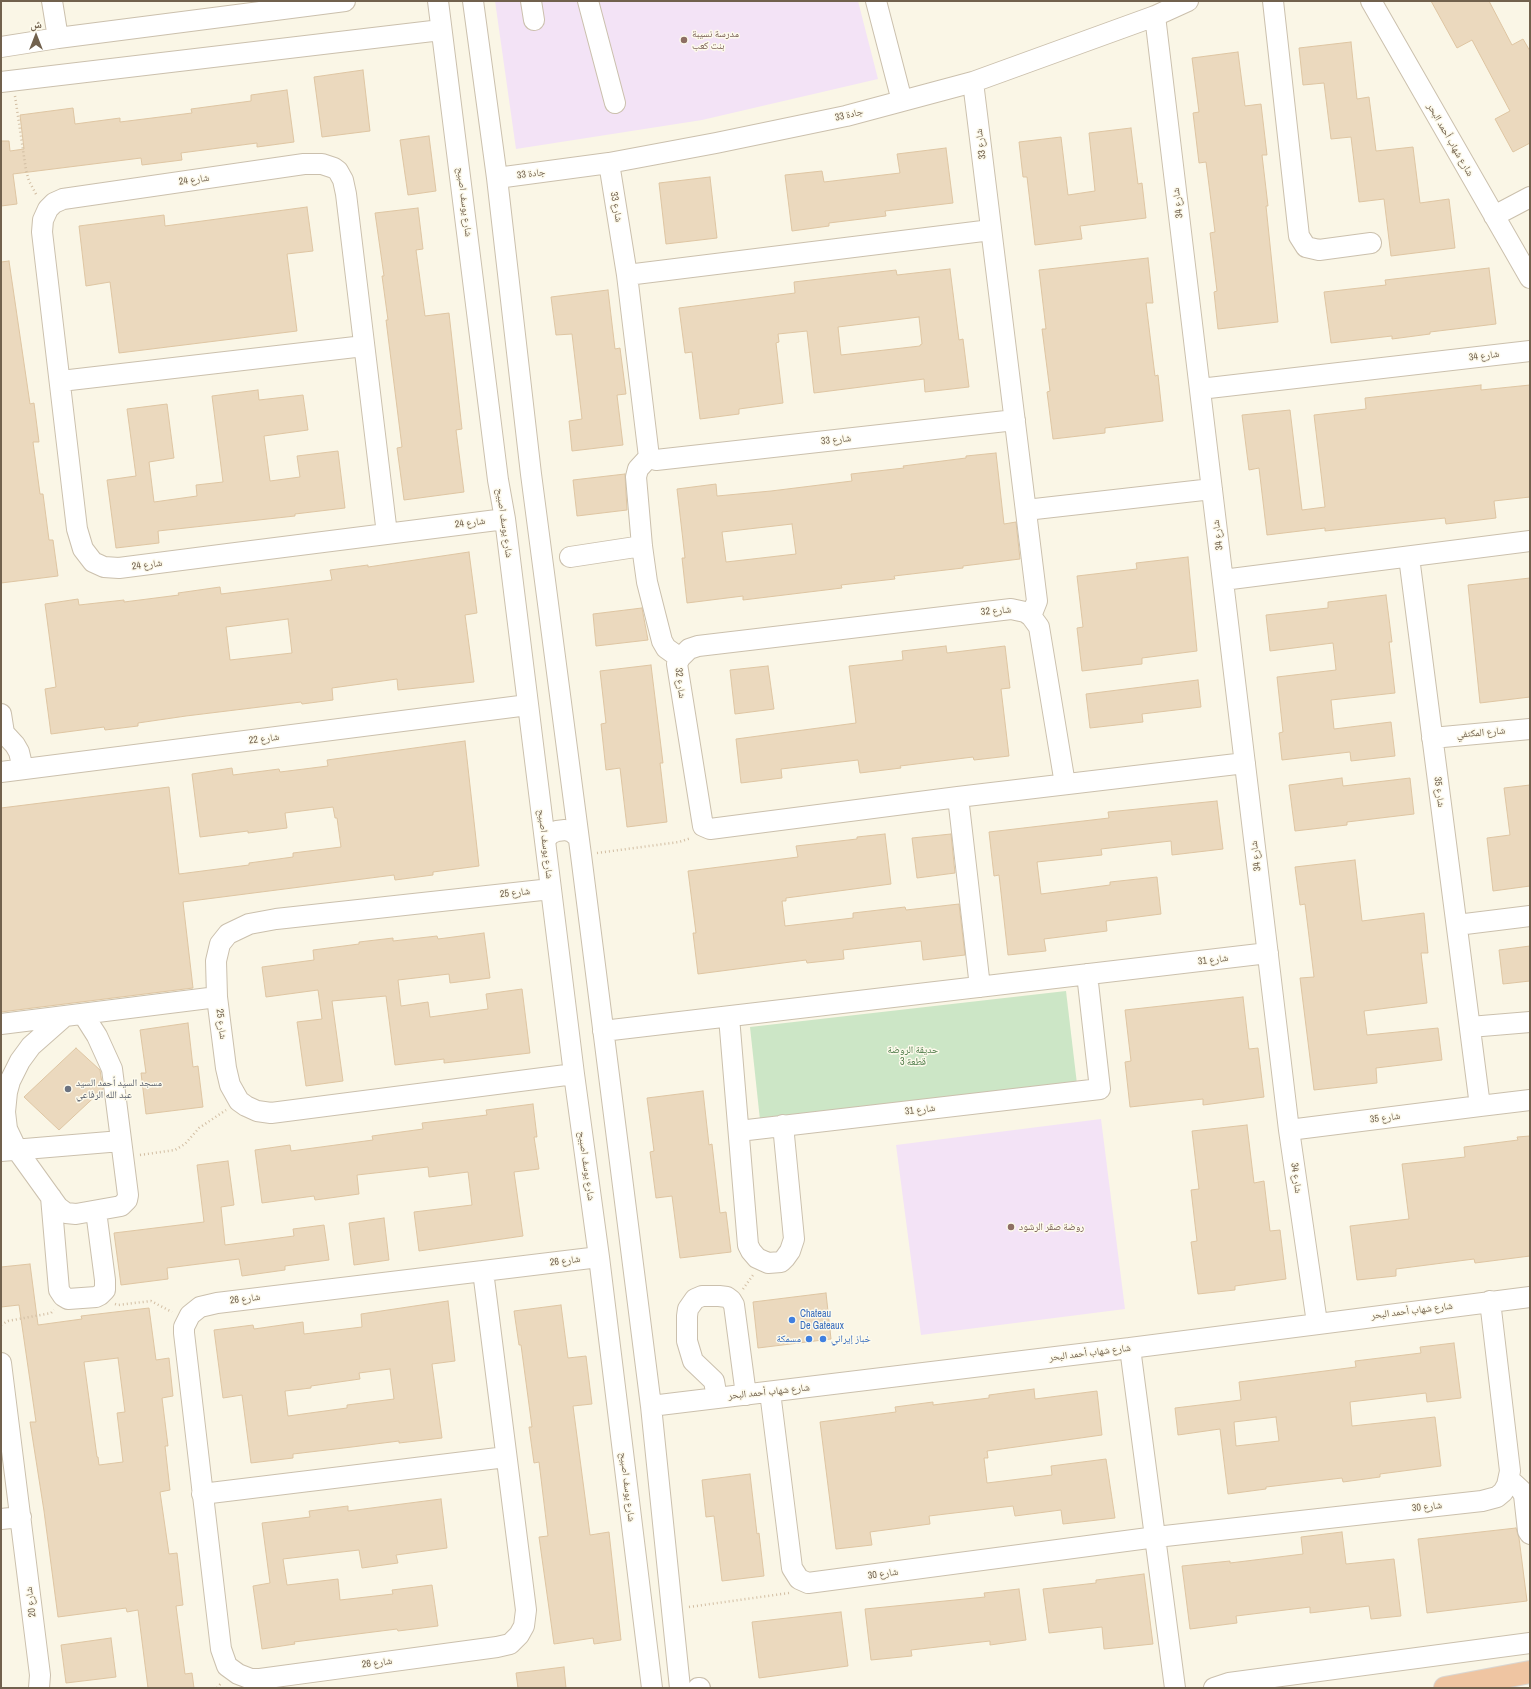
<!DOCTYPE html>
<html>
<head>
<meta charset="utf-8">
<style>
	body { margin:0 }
	#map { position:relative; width:1531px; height:1689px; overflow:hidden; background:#faf6e6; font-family:"Archivo Narrow","Noto Naskh Arabic",sans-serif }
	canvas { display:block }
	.frame { position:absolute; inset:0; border:2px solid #71614d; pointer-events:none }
	.north { position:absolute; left:16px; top:16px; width:40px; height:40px; -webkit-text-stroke:3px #fdfaec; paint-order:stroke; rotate:0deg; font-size:11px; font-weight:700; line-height:16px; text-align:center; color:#71614d }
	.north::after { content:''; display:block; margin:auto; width:14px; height:18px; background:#71614d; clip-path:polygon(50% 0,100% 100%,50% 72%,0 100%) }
</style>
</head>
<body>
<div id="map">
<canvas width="1531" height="1689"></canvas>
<div class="frame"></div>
<div class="north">ش</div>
</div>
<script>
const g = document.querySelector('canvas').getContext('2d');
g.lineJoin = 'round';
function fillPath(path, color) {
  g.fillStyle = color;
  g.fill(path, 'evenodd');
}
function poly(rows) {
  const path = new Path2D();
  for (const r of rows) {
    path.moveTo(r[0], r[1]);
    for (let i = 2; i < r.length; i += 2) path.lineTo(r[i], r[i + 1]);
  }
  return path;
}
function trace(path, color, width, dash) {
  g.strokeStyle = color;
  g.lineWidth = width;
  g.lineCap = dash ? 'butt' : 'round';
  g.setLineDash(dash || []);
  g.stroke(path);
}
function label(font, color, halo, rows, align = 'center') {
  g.font = font + ' "Archivo Narrow","Noto Naskh Arabic",sans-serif';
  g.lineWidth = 3;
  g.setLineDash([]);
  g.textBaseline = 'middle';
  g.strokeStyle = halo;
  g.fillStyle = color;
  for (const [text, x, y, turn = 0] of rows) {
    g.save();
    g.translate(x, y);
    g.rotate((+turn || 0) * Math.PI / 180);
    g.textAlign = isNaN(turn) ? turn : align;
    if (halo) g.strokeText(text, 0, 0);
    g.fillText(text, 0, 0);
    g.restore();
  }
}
fillPath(poly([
	[495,1,858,1,878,79,702,120,516,149],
	[1101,1119,1125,1309,921,1335,896,1145]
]), '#f3e3f6');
fillPath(poly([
	[1066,991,1077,1084,760,1120,750,1027]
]), '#cce6c6');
const building = poly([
	[1431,1,1489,1,1512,45,1523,39,1530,51,1530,143,1513,152,1495,119,1510,111,1472,40,1457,48,1431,1],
	[1351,42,1357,99,1369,97,1376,151,1413,147,1420,203,1449,199,1455,248,1391,256,1384,199,1359,202,1351,137,1331,139,1324,83,1303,85,1299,48,1351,42],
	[1238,52,1245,106,1261,104,1267,155,1262,155,1268,206,1266,206,1278,322,1218,329,1214,292,1217,291,1210,233,1215,232,1206,162,1199,163,1193,113,1199,112,1192,58,1238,52],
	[363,70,370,131,322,137,314,77,363,70],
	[287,90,294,142,257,147,257,143,181,153,182,160,142,165,141,158,13,174,17,204,1,206,1,141,9,141,10,151,24,149,20,115,73,108,75,124,120,118,120,122,192,113,191,109,251,101,251,95,287,90],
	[1131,128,1138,184,1142,183,1146,218,1080,226,1082,239,1035,245,1027,177,1023,177,1019,142,1061,137,1068,195,1095,191,1089,133,1131,128],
	[429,136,436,191,408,195,400,140,429,136],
	[946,148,953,203,885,211,886,216,829,223,829,226,792,231,785,175,822,171,824,182,900,173,897,154,946,148],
	[710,177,717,238,666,244,659,183,710,177],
	[307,207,313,251,287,254,297,331,119,353,110,282,86,286,79,226,164,215,165,226,307,207],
	[418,208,423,249,416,250,425,316,449,313,462,429,456,430,464,492,404,500,397,448,402,447,386,320,388,320,382,276,384,276,375,213,418,208],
	[1148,258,1153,303,1146,303,1155,376,1158,375,1163,421,1105,428,1105,433,1053,439,1047,392,1050,391,1042,329,1046,329,1039,270,1148,258],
	[9,261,30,404,34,403,39,442,33,442,40,494,43,494,49,540,53,540,58,576,1,583,1,262,9,261],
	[1489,268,1496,324,1430,332,1430,334,1392,339,1392,336,1331,343,1324,292,1386,285,1385,280,1489,268],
	[950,269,959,340,963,339,969,387,925,392,924,379,814,393,807,331,778,334,779,342,776,343,783,403,739,409,739,414,700,419,692,352,685,353,679,308,795,293,794,282,896,270,897,275,950,269],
	[919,317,922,344,920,345,920,346,841,355,838,327,919,317],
	[608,290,615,349,620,348,626,394,617,395,623,445,572,451,569,421,582,419,572,334,556,335,551,297,608,290],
	[1481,385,1481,390,1530,385,1530,497,1494,501,1496,518,1446,524,1445,518,1325,531,1325,528,1267,535,1259,468,1249,470,1242,415,1290,410,1302,510,1325,507,1314,415,1366,409,1365,398,1481,385],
	[258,390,259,400,303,395,308,430,264,436,270,481,300,477,297,456,338,451,345,508,295,514,295,516,158,531,159,543,116,548,107,480,136,476,127,409,167,404,174,458,149,462,154,502,197,496,196,485,223,482,212,396,258,390],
	[996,453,1004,524,1016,522,1020,559,963,566,963,568,894,576,895,579,841,585,842,588,743,600,743,596,687,603,682,558,685,558,677,489,716,484,717,496,771,491,852,481,851,474,904,468,903,466,966,458,966,456,996,453],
	[792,524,796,554,726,562,722,532,792,524],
	[625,474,627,510,577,516,573,480,625,474],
	[469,552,477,613,465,615,474,682,398,690,397,679,332,688,333,700,302,704,301,702,186,716,138,723,138,726,105,730,104,727,51,734,45,689,56,687,45,604,78,599,79,605,124,600,124,602,179,595,178,593,220,587,221,594,332,580,330,570,368,565,368,567,469,552],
	[288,619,292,653,230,660,226,627,288,619],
	[1188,557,1197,651,1142,658,1142,664,1082,671,1077,628,1083,627,1077,576,1137,569,1136,563,1188,557],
	[1530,578,1530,697,1480,703,1468,585,1530,578],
	[1386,595,1392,642,1389,642,1395,693,1331,700,1334,729,1391,722,1395,756,1351,761,1350,752,1282,760,1279,733,1283,732,1277,677,1336,670,1333,643,1270,651,1266,615,1328,608,1328,602,1386,595],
	[642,608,648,640,596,646,593,614,642,608],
	[946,646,947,653,1005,646,1010,688,1001,689,1009,756,974,760,973,757,900,766,901,768,860,773,858,760,781,769,782,778,741,783,736,739,856,723,849,666,903,660,902,651,946,646],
	[651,665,663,763,660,763,667,822,627,827,620,768,606,770,601,724,606,723,600,671,651,665],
	[768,666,774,709,735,714,730,670,768,666],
	[1198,680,1201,707,1142,714,1143,722,1090,728,1086,694,1198,680],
	[465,741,479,866,433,872,433,875,395,880,394,875,183,902,193,988,1,1012,1,808,169,787,179,874,249,865,249,863,293,857,293,853,341,847,337,818,335,818,333,807,285,813,287,828,248,833,248,831,200,837,192,774,232,768,233,775,279,769,280,772,328,766,327,760,465,741],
	[1342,778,1343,786,1410,778,1414,814,1347,822,1347,825,1295,831,1289,785,1342,778],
	[1530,785,1530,886,1493,891,1487,838,1510,835,1504,788,1530,785],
	[1217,801,1223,849,1172,855,1171,841,1101,849,1102,855,1037,862,1041,894,1110,885,1110,882,1157,877,1161,914,1106,921,1107,931,1044,939,1046,951,1008,955,999,875,994,876,989,832,1109,818,1108,812,1217,801],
	[885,834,891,884,786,898,786,901,782,901,785,926,853,918,853,913,905,907,906,910,959,904,965,955,923,960,921,941,843,950,844,959,807,963,806,960,698,974,693,933,696,933,688,871,798,857,796,846,857,839,857,837,885,834],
	[951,834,955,873,917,878,912,838,951,834],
	[1355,860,1362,921,1424,913,1428,953,1421,953,1427,1003,1364,1011,1367,1035,1438,1028,1442,1060,1376,1068,1377,1083,1314,1090,1300,978,1314,977,1305,904,1300,905,1295,867,1355,860],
	[484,933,490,978,450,983,449,974,398,980,401,1006,428,1002,430,1017,488,1009,486,994,522,989,530,1053,444,1063,444,1059,395,1065,386,996,332,1001,343,1081,306,1086,297,1022,322,1019,318,990,266,997,262,967,314,960,313,950,359,944,359,942,393,938,393,941,437,936,438,939,484,933],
	[1530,946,1530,981,1503,984,1499,950,1530,946],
	[1243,997,1249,1049,1258,1048,1264,1097,1203,1105,1203,1099,1130,1107,1125,1062,1131,1061,1125,1010,1243,997],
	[188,1023,193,1067,198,1066,203,1107,146,1114,141,1073,146,1073,140,1030,188,1023],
	[76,1048,100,1070,103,1089,59,1130,24,1097,76,1048],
	[703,1091,709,1145,712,1144,720,1213,726,1212,731,1252,680,1258,672,1196,656,1198,650,1152,654,1151,647,1098,703,1091],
	[533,1104,537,1137,534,1137,539,1169,514,1172,523,1236,419,1251,414,1212,472,1205,468,1172,429,1177,428,1167,357,1175,359,1194,315,1200,314,1196,262,1203,255,1150,290,1145,291,1151,373,1140,372,1136,423,1129,422,1123,487,1115,486,1110,533,1104],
	[1247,1125,1254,1183,1264,1181,1270,1231,1280,1230,1286,1279,1235,1286,1235,1290,1198,1294,1191,1242,1197,1241,1191,1190,1199,1189,1192,1131,1247,1125],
	[1530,1136,1530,1256,1475,1263,1474,1259,1396,1269,1396,1276,1357,1280,1350,1226,1409,1219,1402,1164,1465,1157,1464,1147,1518,1140,1517,1137,1530,1136],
	[228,1161,234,1205,221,1207,225,1245,294,1236,293,1229,324,1225,329,1260,285,1266,285,1270,242,1276,239,1259,167,1268,168,1279,121,1285,114,1233,204,1222,197,1165,228,1161],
	[384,1218,389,1260,354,1265,349,1223,384,1218],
	[30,1264,38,1325,82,1319,81,1316,149,1308,156,1360,169,1358,173,1396,162,1398,168,1446,165,1446,170,1490,160,1492,169,1554,177,1553,183,1605,176,1606,185,1674,192,1673,194,1688,148,1688,138,1610,127,1612,126,1608,58,1617,44,1511,30,1422,36,1422,19,1305,1,1307,1,1267,30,1264],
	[118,1358,125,1412,117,1413,123,1462,99,1465,98,1457,97,1457,84,1362,118,1358],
	[826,1293,831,1339,758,1348,753,1302,826,1293],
	[448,1301,455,1361,432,1364,442,1438,399,1443,399,1441,352,1447,293,1454,293,1458,251,1463,242,1395,223,1398,214,1330,253,1325,254,1329,303,1322,304,1334,362,1327,361,1314,448,1301],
	[390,1369,394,1399,347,1405,347,1408,288,1416,285,1391,311,1388,311,1386,360,1379,359,1373,390,1369],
	[561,1305,568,1358,586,1356,592,1404,573,1406,590,1535,609,1532,621,1640,594,1644,593,1638,554,1644,539,1537,548,1536,539,1462,534,1463,529,1427,532,1427,521,1345,519,1345,514,1311,561,1305],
	[1454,1343,1461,1398,1427,1402,1426,1393,1350,1402,1352,1426,1435,1417,1441,1466,1380,1474,1380,1477,1343,1482,1342,1478,1266,1487,1266,1489,1228,1494,1220,1429,1178,1435,1175,1408,1241,1400,1239,1382,1356,1367,1355,1361,1421,1353,1420,1347,1454,1343],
	[1276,1417,1279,1441,1236,1446,1234,1422,1276,1417],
	[1034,1389,1035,1399,1097,1391,1102,1435,987,1451,988,1458,984,1458,987,1483,1052,1475,1051,1466,1106,1459,1115,1518,1063,1524,1061,1510,1015,1516,1013,1506,929,1516,930,1524,870,1532,872,1545,836,1549,820,1422,896,1412,895,1407,933,1402,933,1405,989,1398,989,1395,1034,1389],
	[750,1474,757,1534,759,1533,764,1576,722,1581,714,1516,706,1517,702,1480,750,1474],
	[441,1499,447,1548,396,1555,398,1563,362,1568,359,1550,283,1559,287,1585,338,1579,340,1600,393,1594,392,1590,432,1585,438,1626,398,1631,397,1629,294,1642,295,1644,262,1649,253,1586,270,1583,262,1523,310,1517,309,1511,348,1506,348,1511,441,1499],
	[1516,1528,1519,1538,1527,1601,1427,1613,1418,1539,1516,1528],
	[1342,1532,1346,1564,1394,1559,1401,1616,1371,1619,1369,1606,1310,1613,1310,1607,1236,1616,1237,1623,1190,1629,1182,1566,1230,1561,1230,1563,1303,1554,1301,1537,1342,1532],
	[1144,1574,1153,1644,1104,1649,1102,1627,1049,1633,1043,1589,1096,1583,1096,1580,1144,1574],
	[1019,1589,1026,1640,990,1645,990,1641,911,1650,912,1656,871,1660,865,1609,985,1597,984,1593,1019,1589],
	[841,1612,848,1666,759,1678,752,1622,841,1612],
	[111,1638,116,1677,66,1683,61,1645,111,1638],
	[564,1667,566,1688,518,1688,516,1673,564,1667]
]);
fillPath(building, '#ebd9be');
trace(building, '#dec5a2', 1);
const minor = poly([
	[52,1,58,38,345,1],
	[438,1,498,480,505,519,574,1074,599,1257,652,1688],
	[473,1,497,178,531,474,581,855,651,1406,680,1688],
	[531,1,534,20],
	[588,1,615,103],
	[876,1,902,101],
	[1273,1,1299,236,1306,247,1319,250,1371,243],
	[1371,1,1530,278],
	[1155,16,1289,1130,1317,1323],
	[1,47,58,38],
	[1,82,441,30],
	[973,82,1037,601,1031,616],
	[609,163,627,275,649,457],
	[497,178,609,163,716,143,846,116,973,82,1155,16,1188,1],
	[1494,216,1530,197],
	[627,275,991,230],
	[61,381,364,346],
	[1200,389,1530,351],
	[649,457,656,460,1015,420],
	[649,457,638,469,636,477,642,546,647,582,662,641,666,648,680,658],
	[1026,510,1212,489],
	[387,534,346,194,343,180,338,171,334,168,322,164,304,164,63,199,54,203,48,209,43,220,42,232,77,529,83,549,93,562,104,567,119,568,228,554,505,519],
	[570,557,642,546],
	[1223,580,1530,541],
	[1,714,4,733,15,745,19,752,23,769],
	[1432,738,1530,729],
	[1,772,528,705],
	[1065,784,1039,627,1031,616,1025,612,1011,609,698,646,689,649,680,658,677,664,702,820,703,826,710,829,958,797,1245,763],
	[958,797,980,987],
	[545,841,550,834,557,831,565,830,572,832,578,837],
	[551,889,276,919,249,924,228,934,220,944,216,961,217,997,226,1068,230,1085,239,1101,246,1106,257,1111,271,1113,574,1074],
	[1457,925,1530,916],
	[65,1016,31,1046,20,1061,10,1081,7,1092,5,1112,7,1129,17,1150,58,1207,66,1213,76,1214,121,1206,127,1200,128,1195,112,1069,97,1036,83,1014],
	[729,1017,748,1245,751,1251,757,1258,768,1263,781,1262,785,1258,790,1251,794,1239,783,1125],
	[1,1024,217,997],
	[1470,1027,1530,1022],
	[603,1031,1268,953],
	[1480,1106,1530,1100],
	[1289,1130,1480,1106,1409,557],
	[739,1131,1100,1089,1087,974],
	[1,1151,121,1141],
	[51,1197,59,1290,63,1296,68,1299,96,1297,100,1295,105,1290,105,1280,96,1211],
	[483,1271,526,1610,524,1626,519,1635,510,1644,497,1647,260,1679,251,1679,238,1674,227,1666,221,1649,184,1333,184,1327,190,1315,200,1307,217,1303,483,1271,599,1257],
	[1130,1348,1175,1688],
	[1,1363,40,1675,39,1688],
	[770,1392,792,1568,799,1579,808,1583,1156,1537,1482,1501,1497,1497,1503,1492,1507,1485,1510,1471,1490,1301],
	[717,1398,714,1381,693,1361,687,1341,687,1316,688,1309,695,1299,702,1296,719,1296,727,1297,731,1300,734,1305,746,1395],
	[651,1406,1130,1348,1530,1297],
	[1509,1479,1521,1490,1524,1495,1528,1531,1530,1534],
	[202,1494,506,1457],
	[1,1519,21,1517],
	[698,1688,700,1688],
	[1214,1688,1229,1683,1530,1643]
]);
const highway = poly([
	[1445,1688,1530,1672]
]);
trace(minor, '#cbc0ad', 22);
trace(highway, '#dad6d1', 24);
trace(poly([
	[15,96,26,170,29,181,37,196],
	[597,853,679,842,691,838],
	[140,1155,175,1150,185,1144,199,1128,226,1110],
	[743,1289,753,1275],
	[115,1304,118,1305,151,1301,172,1312],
	[1,1325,8,1321,51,1313,54,1310],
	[689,1607,789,1593],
	[217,1688,222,1682]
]), '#d2bea3', 2.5, [1, 3]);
trace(minor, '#fff', 20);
trace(highway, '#efc5a2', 22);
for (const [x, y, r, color] of [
	[684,40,4,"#8d6e63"],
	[68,1089,4,"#6b7280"],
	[1011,1227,4,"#8d6e63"],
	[792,1320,4,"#3f7fe0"],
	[809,1339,4,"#3f7fe0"],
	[823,1339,4,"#3f7fe0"]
]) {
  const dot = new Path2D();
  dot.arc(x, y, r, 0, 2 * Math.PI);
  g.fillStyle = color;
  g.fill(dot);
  trace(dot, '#fdfaec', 1.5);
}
label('10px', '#785e54', '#fdfaec', [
	["مدرسة نسيبة",692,34],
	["بنت كعب",692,46],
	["روضة صقر الرشود",1019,1227]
], 'left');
label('10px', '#71614d', '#fdfaec', [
	["جادة 33",849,115,-13],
	["شارع شهاب أحمد البحر",1450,140,60],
	["شارع 33",981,144,-97],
	["جادة 33",531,174,-7],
	["شارع 24",194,180,-8],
	["شارع يوسف اصبيح",464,202,83],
	["شارع 34",1178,203,-97],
	["شارع 33",616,207,80],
	["شارع 34",1484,356,-7],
	["شارع 33",836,440,-6],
	["شارع 24",470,523,-7],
	["شارع يوسف اصبيح",504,523,82],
	["شارع 34",1218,535,-97],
	["شارع 24",147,565,-7],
	["شارع 32",996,611,-5],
	["شارع 32",680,683,83],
	["شارع المكتفي",1481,733,-5],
	["شارع 22",264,739,-7],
	["شارع 35",1439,792,83],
	["شارع يوسف اصبيح",545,844,83],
	["شارع 34",1256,856,-97],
	["شارع 25",515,893,-6],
	["شارع 31",1213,960,-7],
	["شارع 25",221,1024,83],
	["شارع 31",920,1110,-7],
	["شارع 35",1385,1118,-7],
	["شارع يوسف اصبيح",586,1166,82],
	["شارع 34",1296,1178,82],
	["شارع 26",565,1261,-7],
	["شارع 26",245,1299,-7],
	["شارع شهاب أحمد البحر",1412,1311,-7],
	["شارع شهاب أحمد البحر",1090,1353,-7],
	["شارع شهاب أحمد البحر",769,1392,-6],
	["شارع يوسف اصبيح",627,1487,83],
	["شارع 30",1427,1507,-6],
	["شارع 30",883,1574,-8],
	["شارع 20",31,1602,-97],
	["شارع 26",377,1663,-7]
]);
label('10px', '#4e7b49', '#fdfaec', [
	["حديقة الروضة",913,1050],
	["قطعة 3",913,1062]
]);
label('10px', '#5b616d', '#fdfaec', [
	["مسجد السيد أحمد السيد",76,1083],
	["عبد الله الرفاعي",76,1095]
], 'left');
label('10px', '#366cbe', '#fdfaec', [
	["Chateau",800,1314],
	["De Gateaux",800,1326],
	["مسمكة",801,1339,"right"],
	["خباز إيراني",831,1339]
], 'left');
</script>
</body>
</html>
